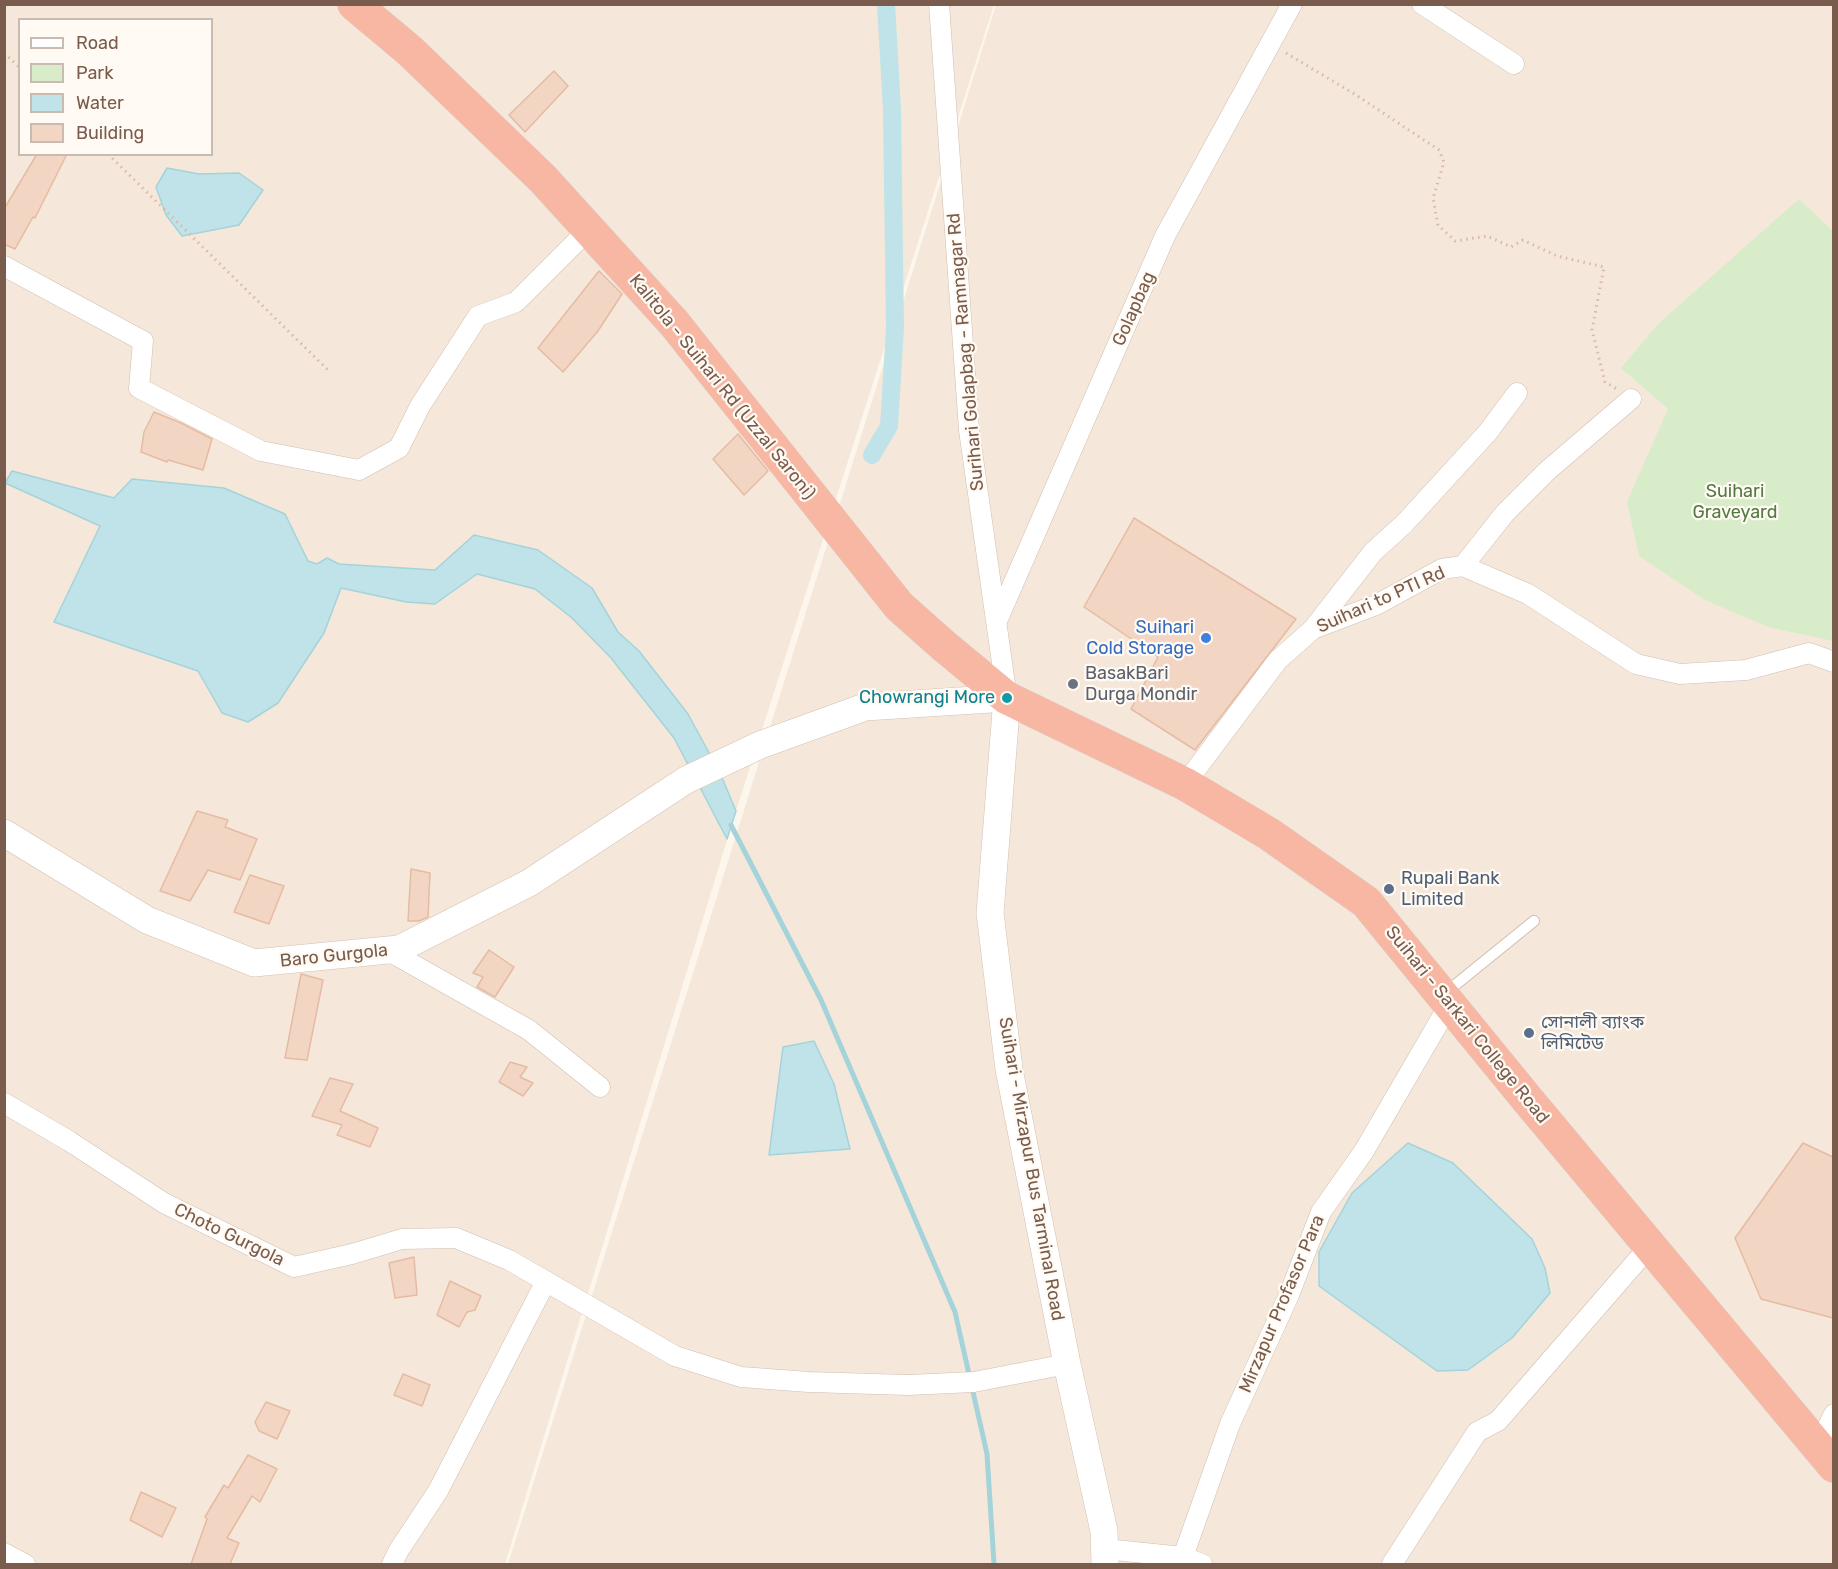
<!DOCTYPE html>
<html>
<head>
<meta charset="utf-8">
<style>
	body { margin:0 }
	#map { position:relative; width:1838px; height:1569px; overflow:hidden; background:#fdf6ec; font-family:Rubik,sans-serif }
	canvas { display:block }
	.frame { position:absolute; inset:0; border:6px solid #7a5c4d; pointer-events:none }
	.legend { position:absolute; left:18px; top:18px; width:195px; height:138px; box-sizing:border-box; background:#fffaf3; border:2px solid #cabbb1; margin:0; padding:8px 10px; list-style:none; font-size:18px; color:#7a5c4d }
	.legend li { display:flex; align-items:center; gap:12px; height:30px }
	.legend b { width:30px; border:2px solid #cabbb1 }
</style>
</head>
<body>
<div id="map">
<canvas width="1838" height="1569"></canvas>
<div class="frame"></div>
<ul class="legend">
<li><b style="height:8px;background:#fff"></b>Road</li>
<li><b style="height:16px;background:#d8ecc9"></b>Park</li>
<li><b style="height:16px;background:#bfe3e8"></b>Water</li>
<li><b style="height:16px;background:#f3d5c3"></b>Building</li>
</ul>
</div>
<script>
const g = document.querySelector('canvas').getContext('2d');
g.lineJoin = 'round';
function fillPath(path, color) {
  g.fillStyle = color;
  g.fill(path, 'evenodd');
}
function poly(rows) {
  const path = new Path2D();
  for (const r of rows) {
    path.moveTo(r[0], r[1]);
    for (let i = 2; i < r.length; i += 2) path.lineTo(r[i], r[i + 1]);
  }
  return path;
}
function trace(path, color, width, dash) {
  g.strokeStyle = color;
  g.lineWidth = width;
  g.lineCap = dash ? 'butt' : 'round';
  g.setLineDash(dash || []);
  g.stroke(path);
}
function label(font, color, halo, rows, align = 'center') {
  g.font = font + ' Rubik,"Noto Sans Bengali",sans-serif';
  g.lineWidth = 4.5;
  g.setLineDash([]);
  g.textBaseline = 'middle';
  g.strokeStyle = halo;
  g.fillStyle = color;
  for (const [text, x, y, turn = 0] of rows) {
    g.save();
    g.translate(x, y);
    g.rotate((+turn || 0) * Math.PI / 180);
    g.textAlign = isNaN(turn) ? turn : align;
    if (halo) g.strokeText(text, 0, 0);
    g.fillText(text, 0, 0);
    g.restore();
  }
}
fillPath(poly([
	[5,5,994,5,736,811,505,1564,5,1564],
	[20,20,212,20,212,154,20,154],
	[996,5,1833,5,1833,1564,508,1564]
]), '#f5e8da');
fillPath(poly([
	[1799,199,1833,231,1833,641,1768,627,1705,600,1639,556,1627,502,1668,409,1621,368,1658,324]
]), '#d8ecc9');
const water = poly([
	[167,168,199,174,239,173,263,190,239,225,182,236,166,215,156,187,167,168],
	[12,471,114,498,132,479,224,488,285,514,308,561,317,564,327,558,339,564,435,570,474,535,538,550,592,588,618,632,639,651,688,714,720,773,736,811,727,839,674,738,611,658,572,618,535,589,477,574,435,604,406,602,341,588,324,633,278,703,248,722,222,713,198,671,54,622,100,526,5,483,12,471],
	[814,1041,834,1084,850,1149,769,1155,783,1047,814,1041],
	[1408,1143,1453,1163,1532,1239,1545,1268,1550,1293,1512,1338,1468,1370,1437,1371,1319,1286,1319,1252,1352,1193,1408,1143]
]);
fillPath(water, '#bfe3e8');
trace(water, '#a5d3da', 1.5);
trace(poly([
	[731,825,821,1000,955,1312,987,1454,994,1564]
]), '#a5d3da', 5);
trace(poly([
	[872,455,889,426,895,328,892,110,886,4]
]), '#bfe3e8', 18);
const building = poly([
	[554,71,568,86,525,132,509,115,554,71],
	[37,154,67,154,35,218,33,217,15,249,4,244,4,209,37,154],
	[599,271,622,294,598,331,563,372,538,348,599,271],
	[154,412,181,423,212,439,203,470,168,460,167,462,141,452,144,432,154,412],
	[738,434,768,471,744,495,713,459,738,434],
	[1134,518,1296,619,1195,750,1131,709,1158,657,1084,607,1134,518],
	[197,811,228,820,225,827,257,839,240,880,208,870,190,901,160,891,197,811],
	[411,869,430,873,428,917,419,921,408,921,411,869],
	[250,875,284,886,269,924,234,912,250,875],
	[489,950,514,967,495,997,477,987,483,977,473,973,489,950],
	[301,974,323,980,307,1060,285,1058,301,974],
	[510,1062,527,1067,520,1077,533,1083,523,1096,499,1082,510,1062],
	[330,1078,353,1084,340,1111,378,1128,370,1147,337,1135,342,1125,312,1116,330,1078],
	[1803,1143,1833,1157,1833,1318,1761,1299,1735,1238,1803,1143],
	[414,1257,417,1295,395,1298,389,1263,414,1257],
	[450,1281,481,1296,475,1310,467,1312,459,1327,437,1315,450,1281],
	[403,1374,430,1385,422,1406,394,1395,403,1374],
	[266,1402,290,1411,277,1439,259,1431,255,1422,266,1402],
	[248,1455,277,1469,260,1502,252,1496,227,1538,239,1543,230,1564,191,1564,207,1519,205,1517,224,1485,228,1488,248,1455],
	[141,1492,176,1508,162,1537,130,1520,141,1492]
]);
fillPath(building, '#f3d5c3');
trace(building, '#e6bba3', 1.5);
const lane = poly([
	[1444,994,1534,921]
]);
const street = poly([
	[939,4,969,430,1007,698],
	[1422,4,1514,64],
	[4,266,143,341,139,388,261,451,359,470,399,448,420,406,478,316,516,302,589,229],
	[1463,566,1505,513,1547,471,1631,399],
	[997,621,1165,236,1292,4],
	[1313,629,1373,552,1404,524,1488,432,1517,393],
	[1185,784,1278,660,1313,629,1376,605,1442,569,1463,566,1528,594,1636,664,1680,674,1746,670,1809,653,1834,662],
	[387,950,529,1030,600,1087],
	[4,1103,69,1141,164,1203,294,1267,352,1254,402,1239,456,1238,509,1260,675,1356,741,1377,809,1382,908,1385,974,1382,1067,1364],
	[1818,1446,1834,1414],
	[1105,1549,1183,1557,1230,1424,1289,1295,1321,1212,1364,1151,1449,1005],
	[4,1553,25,1564],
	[1183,1557,1202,1564],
	[392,1564,399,1550,438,1491,546,1281],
	[1392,1564,1477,1432,1498,1421,1649,1247]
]);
const secondary = poly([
	[4,833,147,920,254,963,399,949,529,883,686,780,760,745,865,707,1007,698,990,913,1009,1069,1067,1364,1104,1531,1105,1564]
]);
const highway = poly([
	[354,4,410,51,543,179,674,323,899,606,944,646,1007,698,1185,784,1269,834,1366,902,1527,1099,1834,1466]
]);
trace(lane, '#d1beb0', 12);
trace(street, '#d1beb0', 21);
trace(secondary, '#d6c0b0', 28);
trace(highway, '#dad1cd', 34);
trace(poly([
	[4,53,20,68],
	[1286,53,1356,95,1439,150,1444,162,1433,198,1438,225,1455,241,1487,236,1511,247,1523,240,1557,256,1604,267,1592,330,1605,382,1617,389],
	[108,154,330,372]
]), '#d9b8a5', 3, [1.5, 4.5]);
trace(lane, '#fff', 10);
trace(street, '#fff', 20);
trace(secondary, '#fff', 27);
trace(highway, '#f7b7a3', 33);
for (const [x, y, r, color] of [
	[1206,638,6,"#3f7fe0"],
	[1073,684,6,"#6b7280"],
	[1007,698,6,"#0f9aa8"],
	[1389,889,6,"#5c6f8a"],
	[1529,1033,6,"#5c6f8a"]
]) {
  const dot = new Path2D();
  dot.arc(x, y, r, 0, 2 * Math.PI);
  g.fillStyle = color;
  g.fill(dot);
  trace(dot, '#fffaf3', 2);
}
label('18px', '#7a5c4d', '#fffaf3', [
	["Golapbag",1134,309,-66],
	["Surihari Golapbag - Ramnagar Rd",966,352,-95],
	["Kalitola - Suihari Rd (Uzzal Saroni)",722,387,51],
	["Suihari to PTI Rd",1381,600,-24],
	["Baro Gurgola",334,956,-6],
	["Suihari - Sarkari College Road",1467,1025,51],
	["Suihari - Mirzapur Bus Tarminal Road",1031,1169,80],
	["Choto Gurgola",229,1235,26],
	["Mirzapur Profasor Para",1282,1304,-67]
]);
label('18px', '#537a41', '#fffaf3', [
	["Suihari",1735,492],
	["Graveyard",1735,513]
]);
label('18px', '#366cbe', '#fffaf3', [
	["Suihari",1194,628],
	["Cold Storage",1194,649]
], 'right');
label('18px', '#5b616d', '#fffaf3', [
	["BasakBari",1085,674],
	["Durga Mondir",1085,695]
], 'left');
label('18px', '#0d838f', '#fffaf3', [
	["Chowrangi More",995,698]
], 'right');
label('18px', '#4e5e75', '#fffaf3', [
	["Rupali Bank",1401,879],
	["Limited",1401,900],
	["সোনালী ব্যাংক",1541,1023],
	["লিমিটেড",1541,1044]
], 'left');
</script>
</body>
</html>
